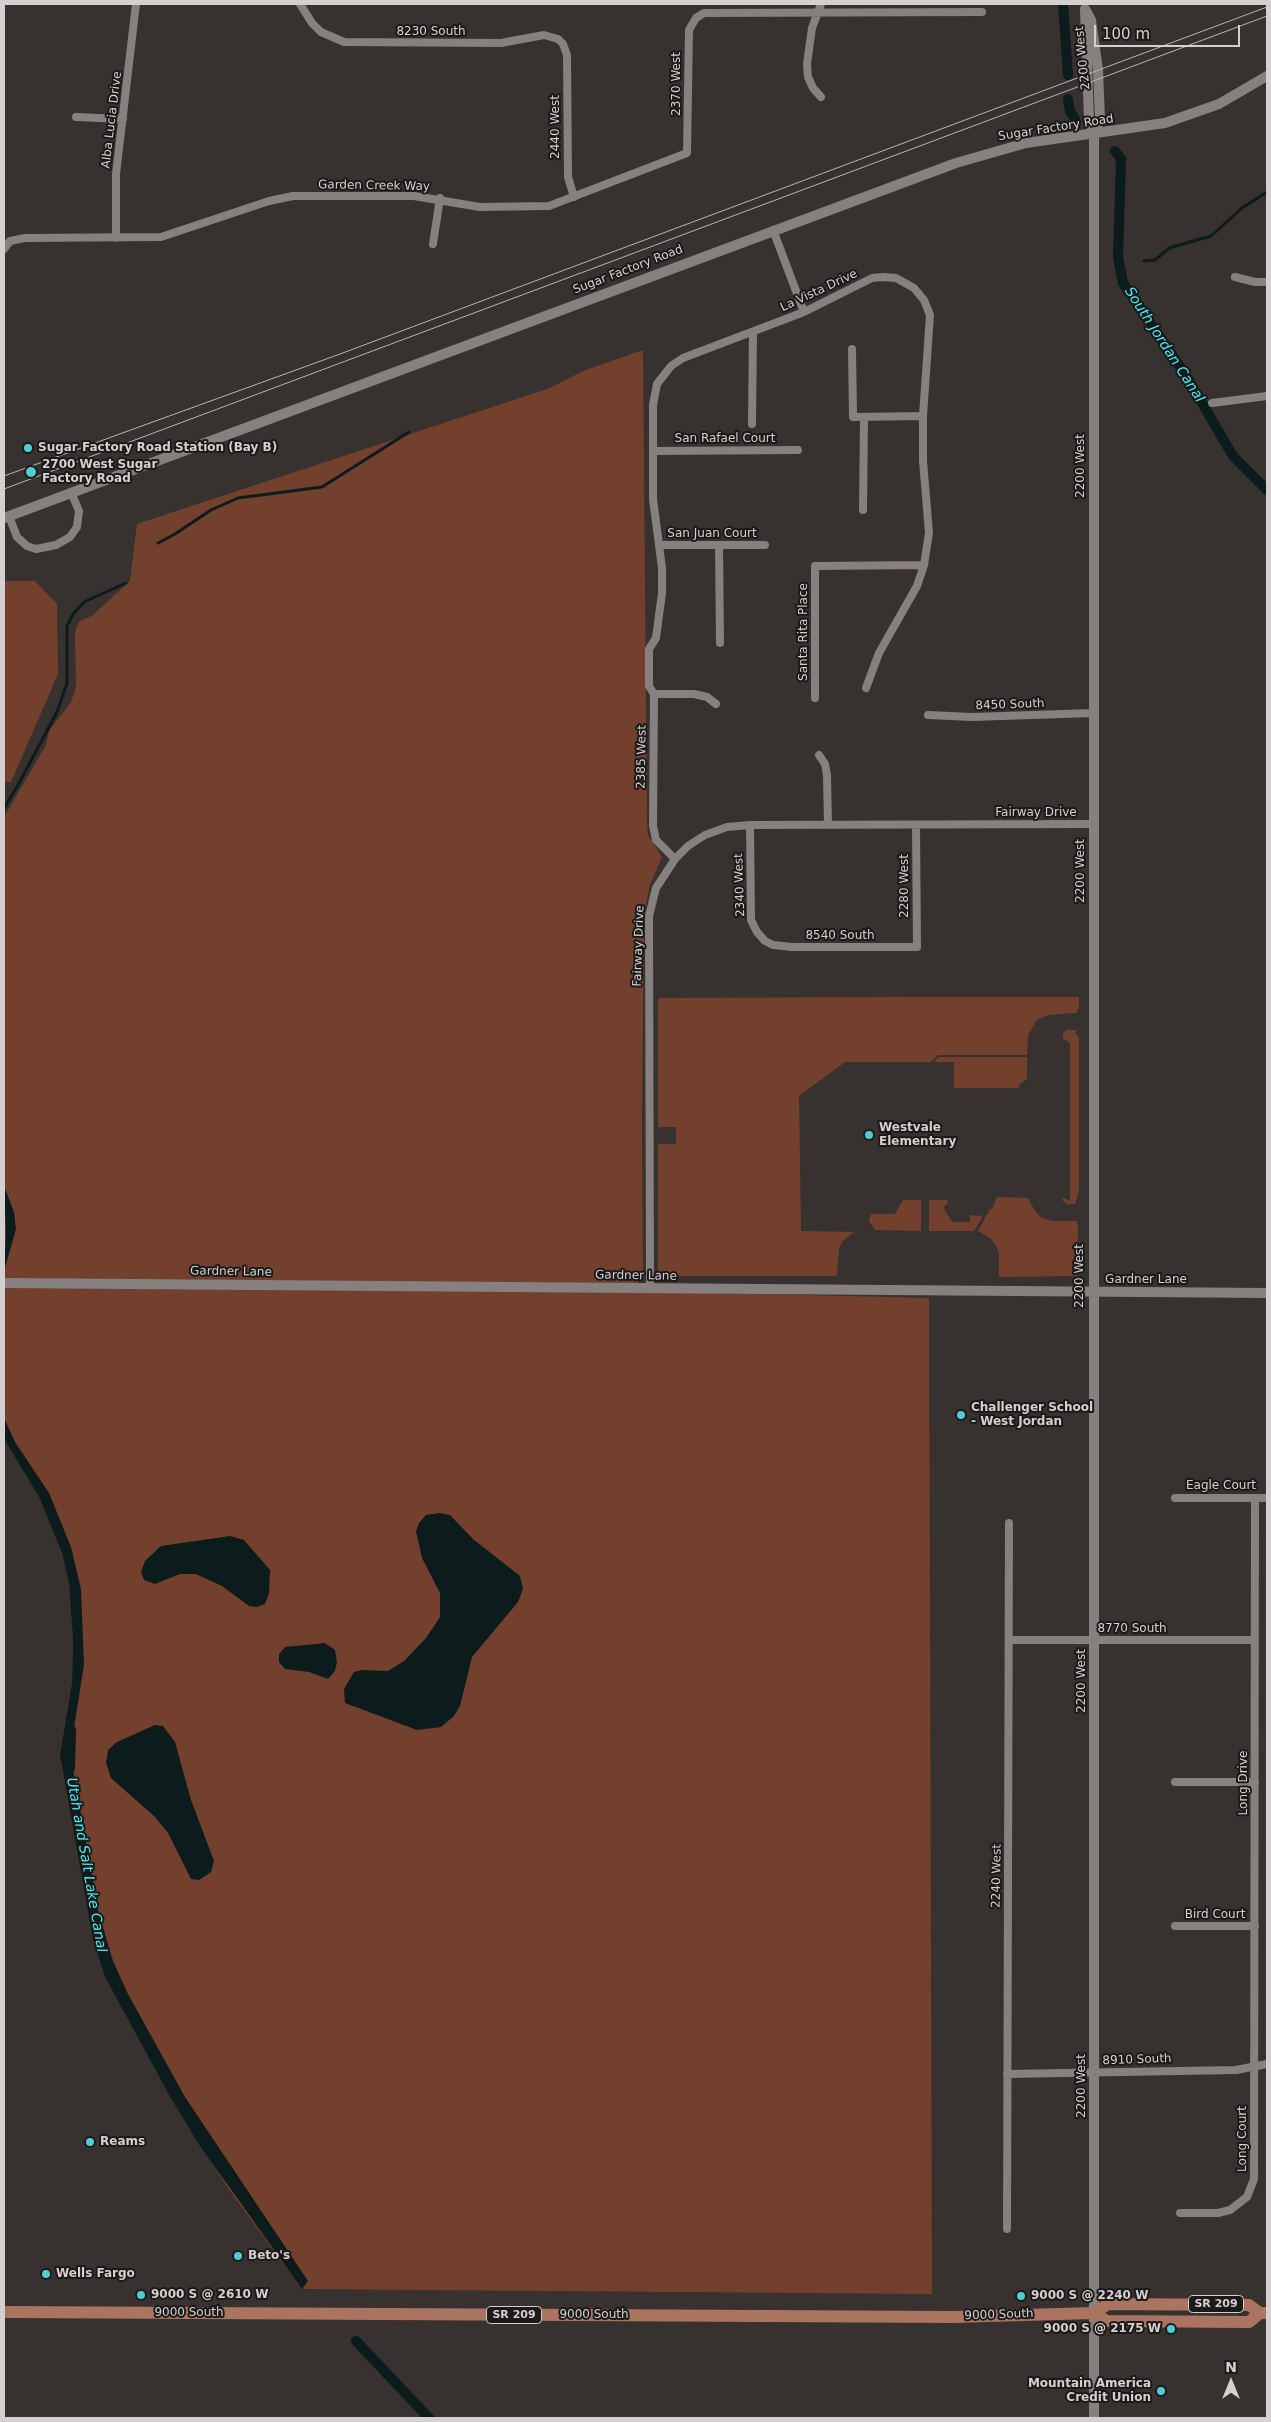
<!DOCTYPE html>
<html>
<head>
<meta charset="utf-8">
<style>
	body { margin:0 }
	#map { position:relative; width:1271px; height:2422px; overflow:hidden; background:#37312f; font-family:"DejaVu Sans",sans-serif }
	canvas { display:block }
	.frame { position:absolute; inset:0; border:5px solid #d4d0cf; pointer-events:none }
	.north { position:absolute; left:1206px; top:2357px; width:50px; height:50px; -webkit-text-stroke:4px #1c1a19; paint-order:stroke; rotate:0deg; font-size:14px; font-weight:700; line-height:20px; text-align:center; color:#d4d0cf }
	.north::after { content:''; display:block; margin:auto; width:18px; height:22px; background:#d4d0cf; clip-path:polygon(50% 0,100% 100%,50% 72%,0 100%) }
	.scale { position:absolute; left:1094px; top:25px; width:146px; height:22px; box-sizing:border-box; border:2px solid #d4d0cf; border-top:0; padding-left:6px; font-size:15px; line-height:18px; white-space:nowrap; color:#d4d0cf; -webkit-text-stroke:4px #1c1a19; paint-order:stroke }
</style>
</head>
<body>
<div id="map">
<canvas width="1271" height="2422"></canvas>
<div class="frame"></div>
<div class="north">N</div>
<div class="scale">100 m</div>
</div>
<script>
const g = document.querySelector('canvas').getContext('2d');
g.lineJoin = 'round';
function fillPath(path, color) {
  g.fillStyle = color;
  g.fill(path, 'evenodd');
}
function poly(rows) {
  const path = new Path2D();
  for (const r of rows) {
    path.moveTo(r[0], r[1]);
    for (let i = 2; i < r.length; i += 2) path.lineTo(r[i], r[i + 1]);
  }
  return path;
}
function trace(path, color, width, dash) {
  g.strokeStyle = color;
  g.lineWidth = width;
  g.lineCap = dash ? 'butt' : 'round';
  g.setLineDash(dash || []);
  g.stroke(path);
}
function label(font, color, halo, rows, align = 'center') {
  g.font = font + ' "DejaVu Sans",sans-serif';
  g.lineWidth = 4;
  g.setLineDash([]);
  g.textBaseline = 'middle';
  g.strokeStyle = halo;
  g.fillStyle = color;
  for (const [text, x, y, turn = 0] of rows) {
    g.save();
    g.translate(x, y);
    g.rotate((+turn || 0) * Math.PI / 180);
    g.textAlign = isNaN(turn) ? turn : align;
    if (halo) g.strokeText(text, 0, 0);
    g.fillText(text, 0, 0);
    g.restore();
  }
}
fillPath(poly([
	[643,350,647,821,648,835,662,857,650,885,644,913,642,1114,643,1279,638,1279,638,1291,929,1298,932,2294,302,2289,230,2191,168,2093,105,1977,93,1940,60,1755,72,1683,73,1640,69,1583,62,1553,39,1497,4,1439,4,817,46,745,49,731,71,702,76,687,75,632,79,622,93,615,130,581,137,524,550,388,583,371],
	[4,581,35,581,57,604,58,674,11,782,4,782],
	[911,997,1079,997,1079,1008,1076,1013,1048,1015,1037,1020,1028,1035,1027,1055,938,1055,931,1062,845,1062,799,1096,801,1231,854,1232,843,1241,839,1248,837,1276,658,1276,658,1144,676,1144,676,1127,658,1127,658,999,661,998],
	[1066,1030,1077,1030,1075,1033,1079,1038,1079,1192,1075,1204,1067,1204,1062,1200,1064,1198,1070,1201,1070,1043,1063,1038,1063,1033],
	[939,1057,1027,1057,1027,1079,1019,1085,1019,1088,954,1088,954,1062,934,1062],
	[997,1197,1028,1198,1035,1211,1042,1218,1053,1221,1076,1221,1078,1225,1077,1276,999,1277,999,1253,996,1246,990,1238,978,1231,990,1209,992,1209],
	[903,1200,921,1200,921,1231,875,1230,869,1221,871,1214,895,1214],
	[929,1200,947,1200,948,1203,943,1207,952,1222,970,1222,970,1215,983,1216,974,1231,929,1231]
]), '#74402e');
fillPath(poly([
	[4,1186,14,1212,16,1229,4,1271,6,1233],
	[4,1418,15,1442,49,1493,71,1547,81,1589,84,1665,70,1753,99,1914,113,1961,128,1994,185,2097,308,2281,302,2289,200,2146,168,2093,105,1977,93,1940,60,1755,72,1683,73,1640,69,1583,62,1553,39,1497,4,1439],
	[440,1513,450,1515,473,1539,520,1576,523,1589,518,1602,472,1657,460,1706,454,1716,441,1727,417,1730,345,1703,344,1689,354,1672,362,1670,388,1671,404,1661,426,1638,440,1617,440,1593,422,1558,416,1531,419,1523,426,1515],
	[230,1536,244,1540,270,1570,269,1593,265,1604,257,1607,249,1606,222,1586,196,1574,180,1574,155,1584,144,1580,141,1572,145,1561,161,1546],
	[325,1643,335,1650,337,1662,335,1671,328,1679,309,1672,285,1669,279,1662,279,1654,285,1647],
	[155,1725,163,1726,175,1742,191,1800,214,1861,211,1872,199,1880,191,1879,168,1833,154,1816,111,1778,106,1763,108,1750,117,1742]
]), '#0c1b1b');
trace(poly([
	[1144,261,1155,260,1169,248,1211,236,1242,208,1267,192],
	[158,543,175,534,211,510,238,498,322,487,409,432],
	[4,808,17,787,57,712,67,683,67,626,73,614,84,602,126,583]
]), '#0c1b1b', 3);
trace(poly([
	[1063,4,1068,75],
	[1068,99,1070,111,1075,119],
	[1115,151,1121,159,1118,257,1123,283,1185,374,1233,456,1267,490],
	[70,1768,71,1730],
	[356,2341,429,2418]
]), '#0c1b1b', 10);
trace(poly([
	[300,4,312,23,321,32,344,42,501,43,544,35,558,39,563,44,567,55,568,177,574,197],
	[821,4,812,28,807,64,808,77,813,88,821,97],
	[76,117,123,119],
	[773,230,804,312],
	[116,238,116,174,136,4],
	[433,244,440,198],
	[4,249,10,241,25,238,161,237,269,201,293,196,414,196,480,207,549,206,687,153,689,30,696,18,704,13,982,12],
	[1235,277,1255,282,1267,282],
	[852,349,853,417,923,416],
	[1212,403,1267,396],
	[752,424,753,332],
	[653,451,798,450],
	[863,510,864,417],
	[9,516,17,537,27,546,36,549,56,545,70,537,77,527,79,511,71,492],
	[659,545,765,545],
	[719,545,720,643],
	[654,694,694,694,707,697,716,704],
	[815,698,815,566,924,565],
	[928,715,972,717,1093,713],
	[819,755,825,764,827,775,828,825],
	[750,825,751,920,757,932,765,941,773,945,792,947,917,947,916,825],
	[675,859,656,840,653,826,654,694,649,686,649,649,656,638,662,593,662,568,653,499,653,405,657,384,671,366,683,358,804,312,872,278,883,277,896,278,914,288,924,300,930,315,923,416,923,461,929,533,924,565,917,586,879,653,866,688],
	[650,1288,649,916,656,888,675,859,688,846,705,835,727,827,750,825,1093,824],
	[1175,1498,1267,1498],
	[1009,1640,1255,1640],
	[1175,1782,1255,1782],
	[1175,1926,1255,1926],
	[1007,2074,1236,2070,1267,2064],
	[1180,2213,1218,2213,1230,2210,1247,2197,1254,2179,1255,1498],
	[1007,2229,1009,1523]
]), '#86807e', 8);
trace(poly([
	[1085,9,1091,20,1098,70,1100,119,1094,134],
	[1085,10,1089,120,1094,134,1094,2418],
	[4,518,956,163,1026,143,1165,123,1219,104,1267,76],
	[4,1283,1267,1293]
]), '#86807e', 10);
trace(poly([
	[4,2312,953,2317,1094,2313,1108,2304,1249,2305,1260,2313,1267,2313],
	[1094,2313,1107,2321,1249,2322,1260,2313]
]), '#ab7461', 12);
trace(poly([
	[4,476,340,354,1267,7],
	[4,489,1267,16]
]), '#bab5b4', 1);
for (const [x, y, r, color] of [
	[28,448,5,"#51ccd3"],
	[31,472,6,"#51ccd3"],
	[869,1135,5,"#51ccd3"],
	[961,1415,5,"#51ccd3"],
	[90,2142,5,"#51ccd3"],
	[238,2256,5,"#51ccd3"],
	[46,2274,5,"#51ccd3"],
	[141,2295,5,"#51ccd3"],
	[1021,2296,5,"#51ccd3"],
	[1171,2329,5,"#51ccd3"],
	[1161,2391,5,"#51ccd3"]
]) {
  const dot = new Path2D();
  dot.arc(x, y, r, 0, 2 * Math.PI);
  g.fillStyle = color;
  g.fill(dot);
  trace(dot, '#1c1a19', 2);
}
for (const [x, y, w] of [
	[1216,2304,55],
	[514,2315,55]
]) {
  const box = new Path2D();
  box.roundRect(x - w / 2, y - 8.5, w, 17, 4);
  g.fillStyle = '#1c1a19';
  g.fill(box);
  trace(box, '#d4d0cf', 1);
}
label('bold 11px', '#d4d0cf', null, [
	["SR 209",1216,2304],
	["SR 209",514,2315]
]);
label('12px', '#d4d0cf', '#1c1a19', [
	["8230 South",431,32],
	["2200 West",1083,58,-96],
	["2370 West",677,84,-90],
	["Alba Lucia Drive",112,120,-83],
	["2440 West",556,127,-90],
	["Sugar Factory Road",1056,128,-9],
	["Garden Creek Way",374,186,1],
	["Sugar Factory Road",628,270,-21],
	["La Vista Drive",819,291,-25],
	["San Rafael Court",725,439],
	["2200 West",1081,466,-90],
	["San Juan Court",712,534],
	["Santa Rita Place",804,632,-90],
	["8450 South",1010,705,-2],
	["2385 West",642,757,-89],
	["Fairway Drive",1036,813],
	["2200 West",1081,871,-90],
	["2340 West",740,885,-92],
	["2280 West",905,886,-90],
	["8540 South",840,936],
	["Fairway Drive",639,946,-88],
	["Gardner Lane",231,1272,1],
	["Gardner Lane",636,1276,1],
	["2200 West",1080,1276,-90],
	["Gardner Lane",1146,1280],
	["Eagle Court",1221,1486],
	["8770 South",1132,1629],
	["2200 West",1082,1681,-90],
	["Long Drive",1244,1783,-90],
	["2240 West",997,1876,-89],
	["Bird Court",1215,1915],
	["8910 South",1137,2060,-2],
	["2200 West",1082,2086,-90],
	["Long Court",1243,2139,-90],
	["9000 South",189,2313],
	["9000 South",594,2315],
	["9000 South",999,2315,-2]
]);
label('bold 12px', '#d4d0cf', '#1c1a19', [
	["Sugar Factory Road Station (Bay B)",38,448],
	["2700 West Sugar",42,465],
	["Factory Road",42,479],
	["Westvale",879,1128],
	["Elementary",879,1142],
	["Challenger School",971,1408],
	["- West Jordan",971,1422],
	["Reams",100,2142],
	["Beto's",248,2256],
	["Wells Fargo",56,2274],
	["9000 S @ 2610 W",151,2295],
	["9000 S @ 2240 W",1031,2296],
	["9000 S @ 2175 W",1161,2329,"right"],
	["Mountain America",1151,2384,"right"],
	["Credit Union",1151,2398,"right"]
], 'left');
label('italic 14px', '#48edf6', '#1c1a19', [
	["South Jordan Canal",1164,345,57],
	["Utah and Salt Lake Canal",86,1865,80]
]);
</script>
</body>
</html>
